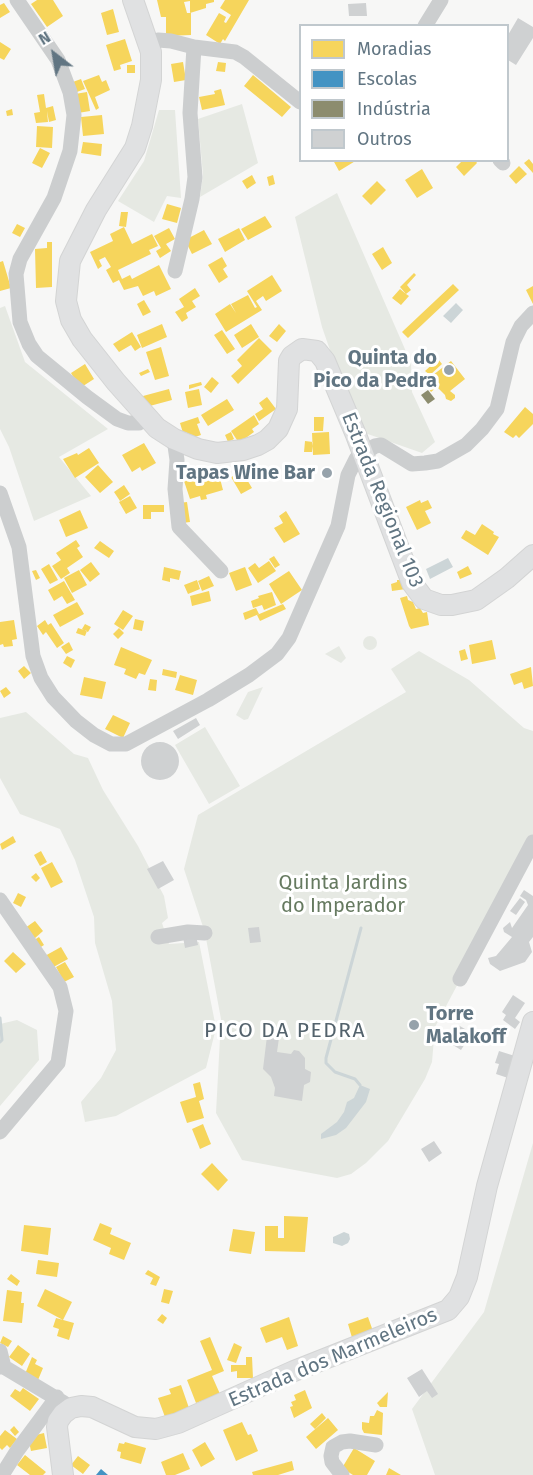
<!DOCTYPE html>
<html>
<head>
<meta charset="utf-8">
<style>
	body { margin:0 }
	#map { position:relative; width:533px; height:1475px; overflow:hidden; background:#f7f7f6; font-family:"Fira Sans",sans-serif }
	canvas { display:block }
	.legend { position:absolute; left:299px; top:24px; width:210px; height:138px; box-sizing:border-box; background:#fff; border:2px solid #c0c8cd; margin:0; padding:8px 10px; list-style:none; font-size:18px; color:#617582 }
	.legend li { display:flex; align-items:center; gap:12px; height:30px }
	.legend b { width:30px; border:2px solid #c0c8cd }
	.north { position:absolute; left:24px; top:24px; width:60px; height:60px; -webkit-text-stroke:4px #fff; paint-order:stroke; rotate:329deg; font-size:16px; font-weight:700; line-height:24px; text-align:center; color:#617582 }
	.north::after { content:''; display:block; margin:auto; width:21px; height:27px; background:#617582; clip-path:polygon(50% 0,100% 100%,50% 72%,0 100%) }
</style>
</head>
<body>
<div id="map">
<canvas width="533" height="1475"></canvas>
<ul class="legend">
<li><b style="height:16px;background:#f6d55c"></b>Moradias</li>
<li><b style="height:16px;background:#4393c3"></b>Escolas</li>
<li><b style="height:16px;background:#8c8c6e"></b>Indústria</li>
<li><b style="height:16px;background:#cfd1d2"></b>Outros</li>
</ul>
<div class="north">N</div>
</div>
<script>
const g = document.querySelector('canvas').getContext('2d');
g.lineJoin = 'round';
function fillPath(path, color) {
  g.fillStyle = color;
  g.fill(path, 'evenodd');
}
function poly(rows) {
  const path = new Path2D();
  for (const r of rows) {
    if (r.length === 3) {
      path.moveTo(r[0] + r[2], r[1]);
      path.arc(r[0], r[1], r[2], 0, 2 * Math.PI);
      continue;
    }
    path.moveTo(r[0], r[1]);
    for (let i = 2; i < r.length; i += 2) path.lineTo(r[i], r[i + 1]);
  }
  return path;
}
function trace(path, color, width, dash) {
  g.strokeStyle = color;
  g.lineWidth = width;
  g.lineCap = dash ? 'butt' : 'round';
  g.setLineDash(dash || []);
  g.stroke(path);
}
function label(font, color, halo, rows, align = 'center') {
  g.font = font + ' "Fira Sans",sans-serif';
  g.lineWidth = 6;
  g.setLineDash([]);
  g.textBaseline = 'middle';
  g.strokeStyle = halo;
  g.fillStyle = color;
  for (const [text, x, y, turn = 0] of rows) {
    g.save();
    g.translate(x, y);
    g.rotate((+turn || 0) * Math.PI / 180);
    g.textAlign = isNaN(turn) ? turn : align;
    if (halo) g.strokeText(text, 0, 0);
    g.fillText(text, 0, 0);
    g.restore();
  }
}
fillPath(poly([
	[242,104,258,163,200,197,203,175,198,119],
	[159,110,175,110,181,198,167,196,154,222,118,201,144,161],
	[337,193,411,363,412,392,435,442,422,453,362,432,348,402,322,327,295,217],
	[5,306,25,362,108,429,59,457,91,496,34,521,9,447,0,429,0,308],
	[370,643,7],
	[339,646,346,658,341,663,325,654],
	[419,651,469,680,524,728,533,731,533,842,435,1027,432,1062,425,1079,388,1141,366,1163,351,1174,337,1178,242,1160,216,1113,221,1019,205,933,184,869,198,815,406,692,391,669],
	[263,687,248,719,244,720,236,715,248,692],
	[26,712,74,754,88,758,103,790,138,846,164,896,168,918,162,923,169,944,199,942,216,1028,206,1068,116,1116,85,1122,81,1102,101,1078,116,1050,112,1001,95,943,94,917,75,860,60,829,20,814,0,778,0,718],
	[205,727,240,786,209,804,175,745],
	[17,1020,37,1030,39,1060,0,1106,0,1024],
	[533,1143,533,1475,435,1475,412,1409,484,1312]
]), '#e6e9e3');
fillPath(poly([
	[456,303,463,310,451,323,443,316],
	[448,558,453,567,430,579,426,569],
	[360,1085,370,1089,366,1102,346,1128,336,1135,321,1139,321,1134,337,1122,344,1112,347,1102,354,1098],
	[344,1232,349,1234,350,1239,348,1243,342,1246,333,1243,333,1237]
]), '#ccd5d7');
fillPath(poly([
	[37,0,53,0,63,16,47,27,31,4],
	[157,0,214,0,214,2,206,4,206,8,190,13,190,1,184,2,187,13,191,13,191,35,166,36,166,17,161,17],
	[225,0,249,0,225,41,223,39,220,44,206,35,219,13,226,17,224,22,226,23,231,15,220,8],
	[4,3,10,12,0,18,0,5],
	[113,9,119,32,107,35,101,13],
	[125,39,132,61,120,65,121,69,114,71,106,45],
	[0,42,11,49,4,60,0,58],
	[183,62,186,80,174,82,171,64],
	[218,62,226,63,225,72,216,71],
	[127,65,135,65,135,73,127,73],
	[99,75,102,82,106,80,110,90,95,97,99,108,96,110,83,81],
	[253,75,291,107,282,117,244,86],
	[81,79,85,89,74,93,70,83],
	[221,89,225,105,202,110,199,97,215,94,214,91],
	[87,92,90,111,78,113,75,94],
	[44,94,46,108,53,106,56,120,49,122,47,111,48,122,36,123,34,113,40,112,37,95],
	[12,109,13,115,7,116,6,111],
	[102,115,104,134,83,136,81,117],
	[37,126,53,127,52,148,36,147],
	[83,142,102,144,101,156,81,153],
	[40,148,50,153,42,168,32,163],
	[529,159,533,164,533,173,524,163],
	[333,160,357,160,339,171],
	[463,160,475,160,477,163,464,176,456,167],
	[519,166,527,174,516,184,509,176],
	[422,169,433,188,417,198,405,180],
	[252,175,256,183,247,189,242,181],
	[273,175,275,184,269,186,267,177],
	[377,181,386,190,371,205,362,196],
	[167,204,181,208,177,223,162,219],
	[121,212,128,212,126,227,119,226],
	[265,216,272,227,248,240,241,229],
	[17,224,25,228,20,237,12,233],
	[124,227,132,244,152,234,158,246,149,250,151,254,118,270,122,279,130,275,132,279,159,265,171,289,156,296,154,291,143,296,138,286,124,290,119,280,113,283,106,270,111,267,105,257,99,260,102,266,98,269,90,252,113,241,110,234],
	[169,228,175,239,166,244,171,251,160,258,156,251,161,248,154,236],
	[239,228,245,240,225,252,218,239],
	[204,230,212,244,192,254,185,240],
	[47,242,52,242,52,287,36,288,35,249,47,248],
	[383,247,392,263,382,270,372,254],
	[222,257,227,266,223,269,228,277,219,283,208,265],
	[3,261,11,288,0,291,0,262],
	[414,273,416,275,407,285,411,290,406,294,409,296,401,305,392,298,400,289,406,294,400,287],
	[272,275,282,291,266,301,263,296,256,301,262,310,226,332,215,314,230,304,236,313,231,304,248,295,255,308,257,307,247,291],
	[453,284,459,290,408,338,402,332],
	[533,286,533,304,526,290],
	[195,288,200,296,192,301,196,307,186,313,188,318,182,322,175,312,184,307,179,299],
	[144,300,151,312,143,316,137,304],
	[162,324,167,337,142,348,137,335],
	[251,324,259,337,242,348,234,335],
	[279,324,286,331,277,342,269,336],
	[222,330,235,349,227,354,214,335],
	[132,332,141,347,135,351,131,345,119,352,113,344],
	[259,338,272,351,238,384,231,376,242,366,237,360],
	[161,347,169,376,155,380,146,352],
	[438,359,442,364,430,375,425,371],
	[451,361,465,379,450,391,455,395,455,398,451,401,446,399,445,395,437,387,431,392,424,382],
	[85,364,94,379,80,388,71,373],
	[148,369,150,372,141,376,139,373],
	[212,377,219,383,211,393,204,387],
	[201,382,202,385,189,389,189,385],
	[169,389,172,400,146,407,143,396],
	[199,389,202,405,188,408,185,392],
	[267,397,276,409,259,421,255,414,263,409,259,403],
	[227,399,234,410,208,426,201,415],
	[525,407,533,414,533,424,519,438,516,435,513,438,504,432],
	[254,415,259,424,252,429,254,432,239,443,231,431],
	[198,417,200,423,197,424,201,435,189,439,186,432,183,433,180,423],
	[314,417,324,417,323,431,314,431],
	[231,432,234,439,228,442,225,435],
	[329,432,330,454,313,455,312,433],
	[305,441,313,442,312,452,304,452],
	[144,443,156,463,142,471,140,467,132,472,122,455],
	[89,448,99,463,75,478,63,459,77,453,78,455],
	[98,465,113,482,100,493,85,477],
	[218,471,223,490,206,495,207,499,201,500,200,496,190,499,184,481],
	[239,473,243,480,246,478,252,488,241,494,231,477],
	[124,485,130,494,120,501,114,492],
	[130,496,137,508,126,514,119,502],
	[420,500,421,503,428,500,432,508,425,511,431,523,417,530,406,507],
	[187,502,190,522,182,523,179,503],
	[143,505,164,505,164,512,151,512,151,519,143,519],
	[80,510,88,528,66,537,59,520],
	[286,511,300,534,284,543,274,528,283,523,279,516],
	[482,524,494,532,493,534,499,537,488,555,461,538,466,530,475,535],
	[76,540,80,546,77,548,83,557,67,568,70,573,61,579,52,566,61,560,56,553],
	[100,541,114,551,109,558,94,548],
	[274,556,280,565,275,568,269,559],
	[269,561,276,571,258,583,248,568,255,563,259,568],
	[91,562,100,574,90,582,80,570],
	[49,564,58,580,50,584,41,569],
	[468,566,472,574,460,579,457,572],
	[164,567,181,571,179,580,170,578,170,582,162,580],
	[245,567,252,585,236,591,229,573],
	[36,570,40,578,36,580,32,571],
	[79,570,87,585,72,593,64,578],
	[289,571,302,590,281,604,269,584],
	[209,576,214,586,202,591,198,581],
	[197,580,200,589,188,594,184,585],
	[397,580,402,580,406,589,392,591,391,584,397,582],
	[64,581,75,600,67,604,62,596,54,601,48,590],
	[209,591,211,601,192,606,190,596],
	[272,592,276,605,264,610,262,605,253,608,251,601,259,598,258,596],
	[407,596,408,600,413,602,416,609,420,608,423,613,427,612,429,625,411,629,409,626,400,598],
	[77,602,84,614,60,627,53,615],
	[283,604,286,609,260,621,257,615],
	[256,608,259,614,245,620,243,613],
	[123,610,133,616,123,630,114,624],
	[135,619,144,621,142,631,133,629],
	[14,620,17,639,12,640,13,646,4,647,3,644,0,645,0,622],
	[45,620,48,625,51,623,64,643,57,648,46,632,43,635,37,626],
	[85,624,91,627,88,632,82,629],
	[78,628,87,631,85,636,76,633],
	[119,628,124,633,118,639,113,634],
	[492,640,496,659,472,664,469,645],
	[69,642,73,650,66,654,61,647],
	[121,647,152,660,145,675,139,673,136,679,124,674,126,669,114,665],
	[465,649,468,659,461,661,459,651],
	[67,656,75,660,71,668,63,663],
	[24,666,31,673,24,679,18,671],
	[531,667,533,686,524,689,522,682,514,685,510,674],
	[163,669,177,672,176,678,162,675],
	[180,675,197,680,193,695,175,690],
	[84,677,106,682,102,699,80,695],
	[150,679,157,680,156,691,148,690],
	[6,687,11,693,4,698,0,691],
	[113,715,130,723,123,738,105,729],
	[13,836,16,842,2,850,0,844],
	[41,851,47,862,40,866,34,855],
	[52,862,63,882,51,888,41,868],
	[36,873,40,878,36,882,31,877],
	[18,893,26,897,21,907,13,903],
	[35,921,43,931,34,939,25,928],
	[39,937,44,945,36,950,31,942],
	[61,947,68,959,50,969,43,957],
	[13,952,26,964,16,973,4,961],
	[65,962,74,977,64,982,56,967],
	[200,1082,204,1099,199,1101,204,1118,187,1123,180,1102,196,1097,193,1084],
	[203,1124,211,1144,200,1149,192,1129],
	[212,1163,228,1180,218,1191,201,1174],
	[284,1216,308,1217,305,1252,265,1251,265,1226,278,1226,278,1238,284,1238],
	[100,1223,112,1228,110,1234,131,1243,124,1260,109,1254,111,1248,93,1240],
	[24,1225,51,1228,48,1255,21,1251],
	[233,1229,255,1232,251,1254,229,1251],
	[38,1260,59,1263,57,1277,36,1274],
	[148,1270,160,1277,156,1286,150,1284,153,1278,145,1274],
	[11,1274,20,1281,17,1286,7,1279],
	[45,1289,72,1302,63,1320,37,1306],
	[164,1289,173,1291,169,1304,161,1302],
	[7,1290,22,1292,21,1303,24,1303,22,1323,3,1321],
	[162,1314,167,1318,163,1324,157,1320],
	[289,1317,298,1346,287,1350,282,1337,266,1343,260,1328],
	[368,1317,374,1334,353,1341,348,1324],
	[56,1318,74,1323,69,1340,57,1336,59,1329,53,1327],
	[3,1336,12,1341,8,1347,0,1343],
	[210,1337,224,1371,212,1376,220,1394,196,1403,187,1380,212,1370,200,1341],
	[234,1343,242,1347,236,1363,227,1360],
	[18,1345,30,1354,22,1366,9,1357],
	[32,1357,37,1360,35,1364,43,1368,38,1380,25,1374],
	[246,1357,252,1357,253,1378,237,1378,237,1371,231,1372,231,1365,246,1365],
	[181,1385,189,1408,165,1417,158,1398,171,1394,169,1389],
	[23,1388,39,1399,30,1411,10,1396,15,1389,20,1392],
	[305,1390,312,1408,294,1418,290,1407,293,1406,291,1402,296,1400,294,1395],
	[388,1392,387,1407,380,1407,377,1403],
	[377,1410,383,1413,382,1435,364,1433,362,1429,362,1422,369,1423,370,1416,374,1416],
	[322,1413,326,1418,315,1429,310,1424],
	[328,1418,338,1430,316,1449,306,1437],
	[242,1422,248,1435,251,1434,258,1451,236,1461,223,1430],
	[14,1426,19,1432,15,1436,10,1430],
	[5,1430,17,1439,10,1448,7,1445,2,1450,0,1448,0,1436],
	[44,1433,47,1448,31,1451,28,1437],
	[125,1442,146,1448,141,1464,120,1458,121,1452,117,1451,119,1443,124,1444],
	[205,1442,215,1459,201,1467,192,1450],
	[354,1448,375,1461,367,1475,353,1475,342,1468],
	[183,1453,190,1469,175,1475,166,1475,161,1462],
	[25,1455,46,1472,43,1475,30,1475,17,1465],
	[78,1456,90,1465,83,1474,71,1465],
	[292,1461,294,1470,278,1475,253,1475,252,1472],
	[389,1468,401,1475,386,1475]
]), '#f6d55c');
fillPath(poly([
	[101,1469,108,1475,96,1475]
]), '#4393c3');
fillPath(poly([
	[428,390,435,399,428,404,421,395]
]), '#8c8c6e');
trace(poly([
	[0,1018,2,1040,0,1042],
	[360,1085,355,1079,335,1072,326,1063,326,1058,361,928]
]), '#ccd5d7', 3);
fillPath(poly([
	[366,3,367,16,349,16,348,4],
	[518,18,533,27,533,38,516,65,508,60,508,35],
	[196,718,200,725,178,739,173,731],
	[160,761,19],
	[163,861,174,880,158,889,147,869],
	[524,890,533,896,533,937,529,942,532,952,525,962,500,971,490,964,488,958,496,956,512,937,504,932,503,928,510,922,512,928,528,905,526,900,520,896],
	[520,898,525,902,516,915,510,911],
	[259,927,261,942,250,943,248,928],
	[196,935,198,945,185,948,183,937],
	[513,995,525,1003,515,1018,520,1022,515,1029,503,1020,506,1015,502,1012],
	[414,1025,5],
	[458,1025,472,1033,461,1050,448,1042],
	[267,1036,279,1038,277,1052,291,1054,294,1050,299,1051,305,1058,305,1069,311,1072,310,1082,304,1085,302,1101,274,1096,275,1088,271,1077,263,1069],
	[499,1051,518,1057,511,1079,496,1074,499,1064,495,1063],
	[434,1141,442,1153,429,1162,421,1149],
	[422,1369,438,1394,432,1398,427,1391,419,1397,407,1378]
]), '#cfd1d2');
const major = poly([
	[133,0,151,52,151,80,142,126,135,148,96,210,70,261,66,301,71,320,82,339,116,382,157,428,174,439,198,449,217,453,243,450,258,445,267,440,278,429,287,409,289,361,292,356,302,349,317,351,325,361,356,435,412,583,424,599,441,605,452,605,476,600,507,578,533,555],
	[63,1475,57,1427,58,1421,63,1414,71,1408,81,1406,92,1407,135,1427,156,1429,178,1423,294,1371,448,1310,459,1297,467,1277,487,1186,533,1022]
]);
trace(major, '#d3d4d4', 22);
trace(poly([
	[17,0,58,60,70,92,74,115,70,151,54,198,20,259,16,274,20,322,29,344,37,356,87,397,117,419,128,423,139,423,147,417],
	[425,26,441,0],
	[148,42,158,40,171,41,194,47,235,52,244,57,300,102],
	[500,160,503,163],
	[175,271,192,199,195,177,190,113,194,47],
	[174,439,177,460,175,489,179,527,221,571],
	[0,493,19,547,33,656,41,678,53,697,76,721,94,735,111,744,126,744,208,700,249,675,277,654,289,638,338,526,348,475,356,459,375,446,381,445,412,464,425,463,438,461,466,445,482,429,497,409,513,342,521,326,533,313],
	[0,900,60,987,66,1011,58,1063,0,1132],
	[158,937,188,932,205,933],
	[460,979,533,842],
	[0,1351,4,1367],
	[0,1367,4,1367,64,1403],
	[2,1475,17,1451,57,1397],
	[342,1475,332,1462,331,1456,333,1447,342,1442,350,1441,376,1445]
]), '#cccecf', 15);
trace(major, '#e0e1e2', 20);
for (const [x, y, r, color] of [
	[449,370,6,"#96a2ab"],
	[327,473,6,"#96a2ab"],
	[414,1025,6,"#96a2ab"]
]) {
  const dot = new Path2D();
  dot.arc(x, y, r, 0, 2 * Math.PI);
  g.fillStyle = color;
  g.fill(dot);
  trace(dot, '#fff', 2);
}
label('bold 20px', '#617582', '#fff', [
	["Quinta do",437,358],
	["Pico da Pedra",437,381],
	["Tapas Wine Bar",315,473],
	["Torre",426,1014,"left"],
	["Malakoff",426,1037,"left"]
], 'right');
label('20px', '#617582', '#fff', [
	["Estrada Regional 103",382,500,68],
	["Estrada dos Marmeleiros",333,1358,-23]
]);
label('20px', '#667a60', '#fff', [
	["Quinta Jardins",343,883],
	["do Imperador",343,906]
]);
g.letterSpacing = '1.5px';
label('21px', '#53626c', '#fff', [
	["PICO DA PEDRA",285,1031]
]);
g.letterSpacing = '0px';
</script>
</body>
</html>
